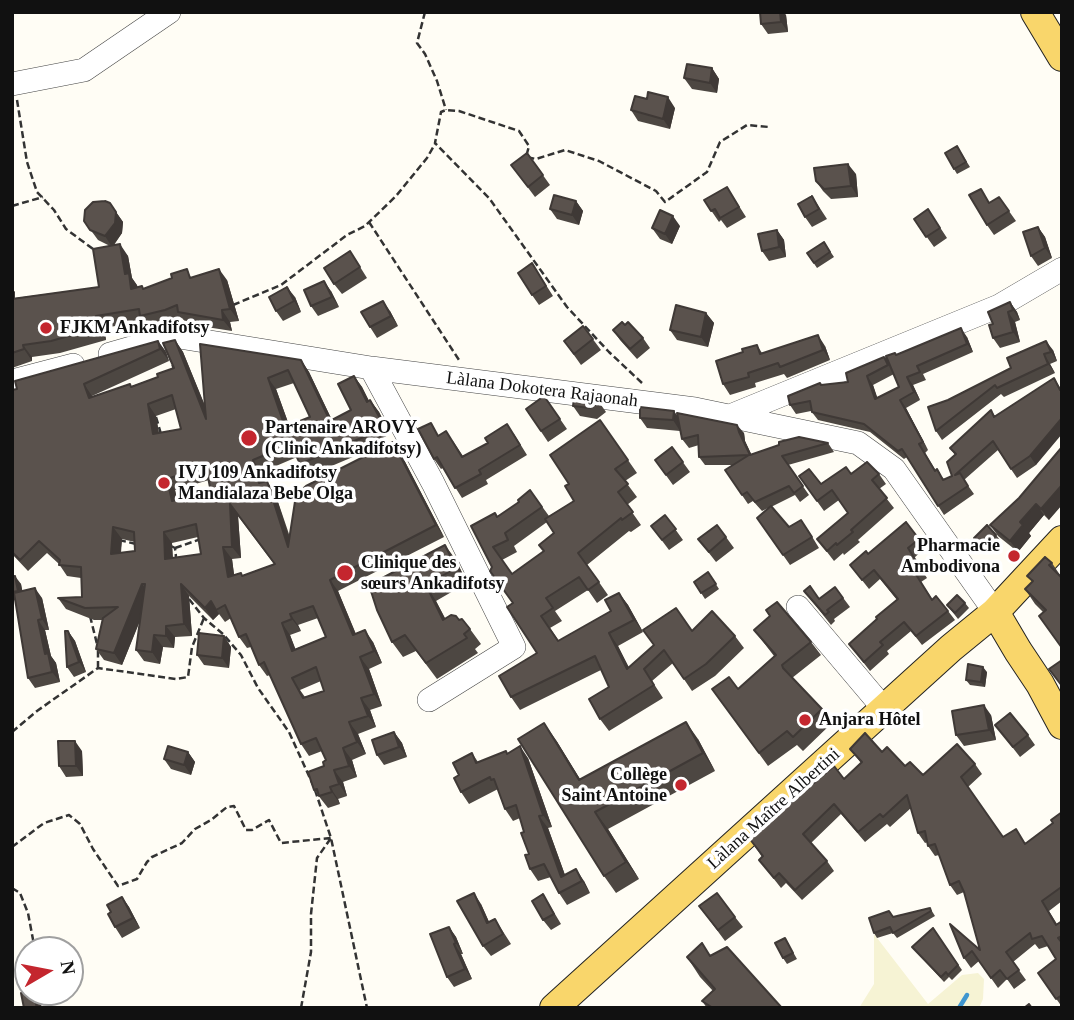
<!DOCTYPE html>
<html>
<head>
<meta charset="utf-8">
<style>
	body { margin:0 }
	#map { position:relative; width:1074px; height:1020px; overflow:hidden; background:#fffdf5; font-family:"Times New Roman",serif }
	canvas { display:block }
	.frame { position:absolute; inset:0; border:14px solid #111; pointer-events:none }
	.north { position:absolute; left:14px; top:936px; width:70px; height:70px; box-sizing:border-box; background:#fff; border:2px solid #a0a0a0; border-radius:50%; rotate:80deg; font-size:19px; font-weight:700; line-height:28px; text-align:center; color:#111 }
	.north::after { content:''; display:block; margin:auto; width:24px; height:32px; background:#c4262e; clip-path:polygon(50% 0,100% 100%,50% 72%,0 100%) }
</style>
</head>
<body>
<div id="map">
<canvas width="1074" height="1020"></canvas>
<div class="frame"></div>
<div class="north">N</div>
</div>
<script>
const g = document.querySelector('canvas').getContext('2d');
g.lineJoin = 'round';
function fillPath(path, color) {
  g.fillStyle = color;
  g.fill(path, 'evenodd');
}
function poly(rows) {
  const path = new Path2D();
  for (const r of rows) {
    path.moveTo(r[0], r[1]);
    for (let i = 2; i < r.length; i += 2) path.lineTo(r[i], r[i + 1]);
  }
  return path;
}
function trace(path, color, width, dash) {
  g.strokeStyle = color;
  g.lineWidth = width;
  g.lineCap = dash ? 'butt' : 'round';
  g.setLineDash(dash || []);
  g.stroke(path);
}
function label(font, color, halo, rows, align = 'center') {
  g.font = font + ' "Times New Roman",serif';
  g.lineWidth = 7;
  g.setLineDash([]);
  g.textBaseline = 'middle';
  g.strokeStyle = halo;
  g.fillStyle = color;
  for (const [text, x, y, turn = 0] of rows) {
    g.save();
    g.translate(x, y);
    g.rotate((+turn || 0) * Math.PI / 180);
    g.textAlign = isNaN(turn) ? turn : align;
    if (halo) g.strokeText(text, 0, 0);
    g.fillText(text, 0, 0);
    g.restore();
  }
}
fillPath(poly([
	[874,934,928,1004,962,975,978,973,984,979,983,999,979,1008,859,1008,874,984]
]), '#f6f3d4');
trace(poly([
	[959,1008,967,995]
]), '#3f96cf', 4.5);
const minor = poly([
	[12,84,84,70,169,12],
	[110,354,173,336,371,368,695,409,858,443,894,469,995,612],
	[371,368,433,483,514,647,429,700],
	[12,381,73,365],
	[730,416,999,306,1062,269],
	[798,607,885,710]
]);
const major = poly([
	[1035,12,1062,57],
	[995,612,1018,651,1040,684,1062,725],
	[554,1008,951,648,995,612,1062,540]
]);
trace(minor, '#444', 24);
trace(major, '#222', 30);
trace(poly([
	[425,12,417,43,425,54,437,81,446,110],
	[17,100,27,162,37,192,54,210,66,229,93,249],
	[12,206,43,197],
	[369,222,459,360],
	[233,305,281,285,347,235,365,226,396,196,427,158,435,144],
	[169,355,175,372],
	[642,383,609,352,567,307,489,198,435,143,441,112,446,110,459,111,519,131,529,146,526,157,536,159,565,150,599,161,656,191,665,202,707,172,720,142,747,125,769,127],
	[156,417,161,434],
	[119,540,136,544],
	[171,546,175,548,176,557],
	[175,548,201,539],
	[189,599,204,618,223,634,241,655,258,688,289,732,314,787,331,838,367,1008],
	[90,616,97,644],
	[98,668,98,650],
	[12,732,37,711,98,668,176,679,188,677,192,647,204,618],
	[12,847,44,823,69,815,80,824,93,849,118,886,137,879,147,862,152,857,182,843,195,829,211,820,227,807,234,806,246,830,252,830,269,820,281,843,331,838],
	[12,888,20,893,28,913,35,950],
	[46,992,50,1008],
	[301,1008,311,952,311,914,317,858,331,838]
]), '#333', 2.5, [7, 3.5]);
trace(minor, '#fff', 23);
trace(major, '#f9d66b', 28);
fillPath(poly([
	[786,15,788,32,768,34,761,24],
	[712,68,719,79,717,93,692,89,684,78],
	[675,108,670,129,638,121,631,110],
	[957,146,970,167,957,174,954,169],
	[527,153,550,185,535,197,511,165],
	[856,174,858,197,831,199,823,191,816,181],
	[727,187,746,217,727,228,721,220,719,222,704,200],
	[812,196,827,219,812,227,805,217],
	[999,197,1016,221,994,235,987,225],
	[576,201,583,211,579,225,557,219,550,209],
	[928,209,947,238,934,247,914,219],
	[116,212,123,222,122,233,114,245,128,256,132,278,138,287,144,289,193,277,227,280,239,321,230,322,232,331,187,324,182,318,173,322,149,328,144,321,104,328,106,340,60,353,32,357,32,361,12,368,12,289,15,292,15,298,99,287,110,246,98,240,84,221],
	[680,226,672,244,660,239,652,228],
	[1038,227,1045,237,1052,258,1038,266,1031,256],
	[777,230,784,240,786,257,769,261,762,251],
	[824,242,834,257,817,268,807,253],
	[357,262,367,278,342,294,334,284],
	[539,274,553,296,539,305,532,295],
	[331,291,339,307,318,316,311,306],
	[295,297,301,312,283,321,276,311],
	[1010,302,1017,312,1020,320,1015,322,1020,342,1000,348,993,338,993,324],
	[390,311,398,326,377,338,370,327],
	[706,313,714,323,708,347,677,340,670,330],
	[625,325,643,338,650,348,637,359,620,340,613,330],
	[583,326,601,350,581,365,564,341],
	[967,337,973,352,923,374,926,380,913,385,920,400,906,408,928,450,925,453,936,471,944,479,952,476,955,455,950,448,991,410,995,416,1054,378,1061,389,1036,465,1017,478,998,450,964,480,974,494,944,515,907,457,904,459,870,432,818,420,811,411,796,414,790,405,820,383,822,385,848,382,889,364,896,355],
	[894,374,899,387,877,398,873,385],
	[175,340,183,352,206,408,301,360,309,372,332,420,351,410,354,376,362,387,369,401,370,400,379,412,390,434,372,444,374,448,308,476,300,464,297,457,262,472,264,482,275,493,290,537,401,454,444,537,338,591,356,634,373,642,382,663,369,669,382,706,370,710,376,727,358,734,366,754,352,760,357,777,343,782,347,796,338,799,340,804,328,808,314,790,326,760,322,751,309,756,301,744,270,675,267,676,259,665,251,647,247,648,239,637,231,618,225,622,219,614,213,620,189,596,192,636,175,637,174,648,163,647,160,664,144,661,136,650,140,621,122,665,104,660,96,649,103,620,94,620,66,609,58,598,82,597,81,578,67,576,59,564,47,553,28,571,12,554,12,390,17,389,158,341,166,352,169,361,92,396,92,397,132,386,158,377,174,368],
	[294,383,310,417,289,425,276,389],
	[176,409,181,429,159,433,156,416],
	[209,480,211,493,177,500,175,490],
	[238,516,274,564,243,576,234,575,232,559,241,558],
	[198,537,201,554,173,558,172,543],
	[122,539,135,542,135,551,121,553],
	[318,618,326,637,295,649,290,635,301,631,298,625],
	[321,681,324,691,305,697,300,690],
	[757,345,762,353,825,346,830,360,787,378,784,374,755,383,756,387,730,395,723,384,743,352],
	[1053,350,1057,361,1050,364,1055,373,1004,397,1001,394,942,440,936,431,948,400],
	[544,396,567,429,548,442,526,409],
	[599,402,606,412,597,419,580,416,573,406],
	[677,416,744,433,745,441,751,454,828,443,834,452,788,465,809,495,800,502,795,495,771,507,789,527,808,530,819,548,790,565,757,518,768,508,762,511,753,501,748,504,725,470,734,465,705,465,699,457,699,445,689,448,682,439,680,431,647,428,640,418],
	[600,420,637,473,625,481,637,497,627,505,641,525,631,532,629,531,587,565,608,595,597,603,588,590,555,611,562,621,550,628,559,641,611,611,619,593,628,605,643,632,618,646,628,667,692,631,735,636,744,648,715,676,692,691,673,663,652,681,663,698,609,731,600,719,609,687,601,670,520,710,511,697,537,653,513,603,492,567,495,513,498,517,519,502,530,490,549,516,574,501,569,484],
	[547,522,554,533,544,551,512,574,502,560,517,552,514,546],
	[514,434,527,455,486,480,488,484,462,498,443,468,441,469,434,459,439,435,453,441,463,456],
	[672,447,690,472,673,485,655,460],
	[1062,447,1049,520,1044,515,1029,533,1031,536,1018,552,998,536,990,525,1019,498],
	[851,474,879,474,886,484,879,489,894,508,858,540,860,542,844,555,843,553,834,561,817,539,848,513,839,500,824,511,799,476,821,484],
	[665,515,683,540,669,550,651,526],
	[996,535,1000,540,986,552,974,538],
	[726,537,734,548,716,562,698,539],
	[919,539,925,548,914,558,927,578,921,582,932,599,948,611,955,620,922,645,911,631,887,651,889,654,870,671,849,644,897,600,880,579,869,589,850,565,868,554],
	[456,560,467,583,436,601,445,619,456,616,459,620,470,629,481,644,475,649,478,653,437,679,416,651,403,657,392,642,377,610],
	[1052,563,1062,578,1062,648,1043,612,1035,604,1025,589,1032,582,1027,576],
	[708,572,719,589,705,599,694,582],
	[12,577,21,584,22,591,42,598,49,630,45,630,51,656,56,663,60,682,35,688,28,678,15,600,12,601],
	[835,587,850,607,834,619,835,621,831,625,804,591,819,599],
	[965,603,969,608,958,619,947,605],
	[754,630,811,642,821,655,792,678,822,709,832,723,803,751,797,745,768,766,712,689,738,689,774,656],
	[68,631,75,641,86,672,74,677,67,667],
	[224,636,231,647,229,668,204,665,197,655],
	[987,672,985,687,970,685,966,680],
	[991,715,996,740,964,746,956,735],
	[995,725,1028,735,1035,745,1020,757],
	[394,732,402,743,407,757,384,765,377,755],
	[698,739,715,771,608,829,639,879,616,893,604,876,556,740,580,779],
	[850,749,882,752,905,766,923,775,975,764,982,774,968,787,1003,837,1026,843,1053,823,1062,812,1062,901,1049,911,1057,924,1062,921,1062,1007,1038,973,1056,959,1048,946,1039,949,1035,944,1013,962,1026,980,1014,989,1007,979,998,988,979,961,971,968,964,958,950,924,980,950,964,892,957,895,950,885,939,855,935,856,928,846,928,842,925,843,918,833,911,808,890,827,887,824,865,842,841,814,811,843,827,861,834,871,802,900,786,883,781,888,759,860,762,857,749,838,844,779,861,763],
	[82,751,83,776,66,777,59,766],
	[506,751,508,754,528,758,552,827,548,828,565,875,584,881,590,893,567,905,559,893,551,877,538,881,530,869,529,854,520,818,513,821,505,809,498,789,469,804,461,792,472,753,478,762],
	[188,752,195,762,191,775,171,769,164,759],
	[543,894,561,924,551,930,543,920],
	[122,897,129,907,140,928,122,938,115,927,111,912],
	[481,904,489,922,495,919,511,944,491,956,483,946],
	[699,906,735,917,743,927,725,941],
	[930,908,935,916,897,938,893,933,877,938,874,933,893,917],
	[449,927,456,937,463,954,461,954,472,979,454,987,447,977],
	[933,928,962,970,952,980,949,977,944,982,912,947],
	[785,938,797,959,787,964,783,958],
	[711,955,782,1008,707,1008,702,1001,713,991,700,977,687,957]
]), '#4d4742');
fillPath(poly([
	[780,12,784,12,786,15,788,32,781,22],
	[712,68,719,79,717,93,710,83],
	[668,97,675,108,670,129,663,119],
	[848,164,856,174,858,197,851,186],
	[576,201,583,211,579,225,572,215],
	[116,212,123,222,122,233,112,247,105,236],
	[673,216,680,226,672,244,665,234],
	[1038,227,1045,237,1052,258,1045,248],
	[777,230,784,240,786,257,779,247],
	[120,244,128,256,132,278,137,285,140,301,131,289,125,274],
	[219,269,227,280,239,321,230,309],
	[324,281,331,291,339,307,332,297],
	[287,287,295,297,301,312,294,301],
	[12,289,15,292,15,311,12,308],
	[383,301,390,311,398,326,391,316],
	[1010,302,1017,312,1020,320,1013,310],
	[222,310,230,322,232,331,223,320],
	[1008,312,1015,322,1020,342,1013,332],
	[706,313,714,323,708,347,701,337],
	[96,316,104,328,106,340,97,328],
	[961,328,967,337,973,352,967,344],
	[818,335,825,346,830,360,823,350],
	[175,340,183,352,215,431,206,419],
	[158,341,166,352,169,361,160,349],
	[1046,341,1053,350,1057,361,1051,352],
	[23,345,32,357,32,361,24,349],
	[1044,354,1050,364,1055,373,1048,364],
	[301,360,309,372,338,433,330,421],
	[354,376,362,387,375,413,367,402],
	[867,376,873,385,881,408,875,399],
	[907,377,913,385,920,400,914,392],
	[268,378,276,389,294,439,285,427],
	[84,384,92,396,97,410,89,398],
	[370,400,379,412,390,434,382,422],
	[900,400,906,408,928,450,923,442],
	[148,404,156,416,161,446,153,434],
	[674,411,681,421,680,431,673,420],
	[1062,418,1062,434,1036,465,1030,456],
	[737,425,744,433,745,441,756,464,750,455,739,432],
	[393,442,401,454,444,537,436,525],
	[253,460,262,472,267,495,259,483],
	[167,479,175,490,180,512,172,501],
	[267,481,275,493,296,559,288,547],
	[1062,485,1062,505,1049,520,1041,509],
	[230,504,238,516,241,558,232,547],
	[1036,504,1044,515,1029,533,1031,536,1018,552,1010,541,1020,522],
	[113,527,122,539,119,565,111,554],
	[164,532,172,543,173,571,165,559],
	[445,545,456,560,467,583,456,568],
	[223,547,232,559,236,589,228,577],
	[15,576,21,584,24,599,18,591],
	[330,580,338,591,361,647,353,635],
	[142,584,150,595,122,665,114,653],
	[181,584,189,596,192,636,184,624],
	[426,585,436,601,454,635,443,620],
	[35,588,42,598,49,630,42,619],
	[619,593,628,605,643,632,634,620],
	[211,601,219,614,213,620,205,608],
	[290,614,298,625,301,631,292,619],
	[38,620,45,630,51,656,56,663,60,682,52,672,45,654],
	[282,623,290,635,301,663,292,651],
	[166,626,175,637,174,648,166,636],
	[365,630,373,642,382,663,374,651],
	[68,631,75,641,86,672,79,662],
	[609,633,618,646,636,681,627,669],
	[154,635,163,647,160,664,152,652],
	[224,636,231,647,229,668,222,658],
	[360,657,369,669,382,706,374,694],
	[983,667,987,672,985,687,981,682],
	[361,698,370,710,376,727,368,716],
	[984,705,991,715,996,740,989,730],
	[349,722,358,734,366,754,357,742],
	[686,722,698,739,715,771,703,753],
	[544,723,556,740,591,797,579,780],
	[394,732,402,743,407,757,399,747],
	[75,741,82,751,83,776,76,766],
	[520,746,528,758,552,827,543,815],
	[343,748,352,760,357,777,349,766],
	[188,752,195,762,191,775,184,765],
	[334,770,343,782,347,796,339,784],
	[330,787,338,799,340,804,332,792],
	[595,812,608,829,639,879,626,862],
	[539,816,548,828,570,889,561,877],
	[576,869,584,881,590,893,582,881],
	[474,893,481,904,494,933,487,923],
	[122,897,129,907,140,928,133,918],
	[449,927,456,937,463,954,456,943],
	[454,944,461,954,472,979,465,969],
	[33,992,40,1000,42,1008,37,1008]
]), '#3f3936');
const building = poly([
	[760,12,780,12,781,22,761,24,760,12],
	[687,64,712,68,710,83,684,78,687,64],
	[648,92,668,97,663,119,631,110,635,96,647,99,648,92],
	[957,146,966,162,954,169,945,153,957,146],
	[527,153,543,175,528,187,511,165,527,153],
	[848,164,851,186,824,189,816,181,814,168,848,164],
	[727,187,739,207,720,218,715,209,711,211,704,200,727,187],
	[981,189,989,203,999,197,1009,211,987,225,969,195,981,189],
	[554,195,576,201,572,215,550,209,554,195],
	[812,196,819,209,805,217,798,204,812,196],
	[105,201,110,203,116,212,115,223,105,236,90,230,84,221,85,210,93,202,105,201],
	[928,209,940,228,926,237,914,219,928,209],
	[660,210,673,216,665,234,652,228,660,210],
	[1038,227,1045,248,1031,256,1023,232,1038,227],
	[777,230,779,247,762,251,758,234,777,230],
	[824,242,830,252,814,263,807,253,824,242],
	[120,244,125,274,129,273,131,289,142,286,143,289,172,278,171,274,187,269,190,278,219,269,230,309,222,310,223,320,178,312,177,305,165,310,140,316,139,309,96,316,97,328,51,341,23,345,24,349,12,353,12,299,99,287,93,249,120,244],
	[350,251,360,267,334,284,324,268,350,251],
	[532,263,546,286,532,295,518,273,532,263],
	[324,281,332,297,311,306,304,290,324,281],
	[287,287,294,301,276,311,269,297,287,287],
	[383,301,391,316,370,327,361,312,383,301],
	[1010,302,1013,310,1008,312,1013,332,993,338,989,325,993,324,988,312,1010,302],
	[676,305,706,313,701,337,670,330,676,305],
	[622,322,625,325,628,322,643,338,630,349,613,330,622,322],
	[583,326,593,339,574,354,564,341,583,326],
	[961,328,967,344,917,366,920,372,907,377,914,392,900,400,923,442,919,444,935,471,937,469,943,480,952,476,947,462,956,454,950,448,991,410,994,417,1054,378,1060,390,1062,388,1062,418,1030,456,1011,469,993,441,955,475,960,473,968,486,938,506,902,449,898,451,864,424,812,412,810,401,790,405,788,396,820,383,821,385,848,382,846,373,884,357,888,365,867,376,875,399,899,387,886,356,895,353,896,355,961,328],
	[818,335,823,350,780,367,778,363,748,373,749,377,723,384,716,361,743,352,742,349,757,345,760,354,818,335],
	[175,340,206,419,200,344,301,360,330,421,351,410,338,384,354,376,367,402,370,400,382,422,363,432,366,436,300,464,291,444,253,460,259,483,267,481,288,547,296,495,306,486,393,442,436,525,330,580,353,635,365,630,374,651,360,657,374,694,361,698,368,716,349,722,357,742,343,748,349,766,334,770,339,784,330,787,332,792,319,796,317,789,314,790,308,772,324,766,323,762,326,760,316,738,301,744,264,662,259,665,246,634,239,637,225,605,216,610,211,601,205,608,181,584,184,624,166,626,166,636,154,635,152,652,136,650,145,584,142,584,114,653,96,649,103,618,118,607,85,608,58,598,82,597,81,567,59,565,60,560,39,541,20,560,12,552,12,390,17,389,15,381,158,341,160,349,84,384,89,398,130,384,131,387,158,377,157,374,174,368,163,343,175,340],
	[288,370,310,417,285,427,268,378,288,370],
	[172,395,181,429,153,434,148,404,172,395],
	[206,466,211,493,172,501,167,479,206,466],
	[230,504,275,564,242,576,241,573,228,577,223,547,232,547,230,504],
	[196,524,201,554,165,559,164,532,196,524],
	[113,527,134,532,135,551,111,554,113,527],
	[313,606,326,637,292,651,282,623,292,619,290,614,313,606],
	[316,667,324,691,303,698,292,678,316,667],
	[1046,341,1051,352,1044,354,1048,364,997,388,995,385,936,431,928,407,948,400,1011,368,1007,358,1046,341],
	[544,396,560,419,541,431,526,409,544,396],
	[574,398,599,402,590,408,573,406,574,398],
	[640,407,674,411,673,420,640,418,640,407],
	[677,413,737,425,739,432,750,455,779,445,779,442,799,437,828,443,782,456,803,486,794,493,789,486,755,502,747,492,742,495,725,470,749,455,699,457,698,435,682,439,677,413],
	[600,420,628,460,615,469,628,484,618,492,633,512,622,520,621,518,578,553,599,582,588,590,579,577,546,598,553,608,541,616,558,641,611,611,605,600,619,593,634,620,609,633,627,669,654,645,643,630,676,608,692,631,712,611,735,636,706,664,684,679,664,650,644,669,654,685,600,719,589,699,609,687,595,656,511,697,499,676,537,653,507,607,513,603,490,571,492,567,471,526,495,513,497,517,519,502,518,500,530,490,542,507,505,533,508,540,493,547,512,574,544,551,539,545,554,533,545,519,574,501,565,486,569,484,550,455,600,420],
	[431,423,438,436,446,431,462,457,488,443,485,438,507,424,520,445,479,470,481,474,455,488,437,457,434,459,418,429,431,423],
	[672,447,683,462,666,475,655,460,672,447],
	[1062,447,1062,485,1041,509,1036,504,1020,522,1023,525,1010,541,990,525,1019,498,1062,447],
	[867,462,879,474,872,480,887,498,851,530,853,532,837,545,836,543,827,551,817,539,848,513,832,490,817,501,799,476,809,469,821,484,846,467,851,474,867,462],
	[771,506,789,527,801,520,812,537,783,555,757,518,771,506],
	[665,515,676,529,662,540,651,526,665,515],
	[906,522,919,539,908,548,921,569,915,573,932,600,936,596,948,611,916,636,904,622,880,642,883,645,864,662,849,644,877,619,876,617,898,599,874,570,862,580,850,565,866,551,868,554,906,522],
	[717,525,726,537,709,552,698,539,717,525],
	[987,525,996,535,983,547,974,538,987,525],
	[445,545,456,568,426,585,443,620,451,615,456,616,459,620,462,619,470,629,464,634,467,638,426,663,405,635,392,642,377,610,369,585,445,545],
	[1045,557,1052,563,1049,565,1062,578,1062,648,1039,616,1046,610,1025,589,1033,581,1027,576,1045,557],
	[708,572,716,584,701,593,694,582,708,572],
	[15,576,18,591,12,592,12,577,15,576],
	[810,586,819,599,835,587,843,598,827,610,829,612,825,615,804,591,810,586],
	[35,588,42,619,38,620,45,654,48,653,52,672,28,678,14,593,35,588],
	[957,595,965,603,955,613,947,605,957,595],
	[777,602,811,642,782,665,783,668,822,709,793,737,787,731,759,753,712,689,729,677,738,689,776,655,754,630,770,616,766,610,777,602],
	[65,631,68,631,79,662,67,667,65,631],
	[199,633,224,636,222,658,197,655,199,633],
	[1062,660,1062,686,1049,669,1062,660],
	[968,664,983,667,981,682,966,680,968,664],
	[984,705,989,730,956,735,952,711,984,705],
	[1010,713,1028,735,1013,747,995,725,1010,713],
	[686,722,703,753,595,812,626,862,604,876,518,739,544,723,579,780,686,722],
	[394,732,399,747,377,755,372,740,394,732],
	[865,733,882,752,887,747,905,766,910,762,923,775,957,744,975,764,961,777,1003,837,1016,829,1025,844,1053,823,1051,820,1062,812,1062,890,1060,888,1042,901,1056,925,1062,921,1062,936,1058,938,1062,943,1062,995,1056,999,1038,973,1056,959,1042,936,1032,939,1030,933,1006,952,1019,970,1007,979,1000,970,991,978,972,951,964,958,950,924,980,950,964,892,959,881,950,885,935,844,928,846,925,831,918,833,907,795,883,817,880,814,858,832,834,804,803,834,827,861,795,890,779,873,774,878,759,860,763,856,749,838,834,766,844,779,862,762,850,749,865,733],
	[58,741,75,741,76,766,59,766,58,741],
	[168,746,188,752,184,765,164,759,168,746],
	[520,746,543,815,539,816,561,877,576,869,582,881,559,893,544,864,530,869,525,855,529,854,521,833,524,832,516,805,505,809,494,779,491,780,490,777,461,792,454,778,459,775,453,763,472,753,476,763,506,751,507,754,520,746],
	[474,893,487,923,495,919,503,934,483,946,457,901,474,893],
	[717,893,735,917,718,930,699,906,717,893],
	[543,894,554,914,543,920,532,901,543,894],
	[122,897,133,918,115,927,108,914,111,912,107,905,122,897],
	[930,908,931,911,893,933,890,927,874,933,869,918,889,911,893,917,930,908],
	[449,927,456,943,454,944,465,969,447,977,430,934,449,927],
	[933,928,958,965,948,975,946,972,941,977,912,947,933,928],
	[785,938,793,953,783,958,775,943,785,938],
	[702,943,710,956,727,947,782,1008,713,1008,702,1001,715,989,687,957,702,943],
	[28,991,33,992,37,1008,24,1008,21,993,28,991],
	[1029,1004,1032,1008,1024,1008,1029,1004]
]);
fillPath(building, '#5a524d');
trace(building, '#3f3936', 2);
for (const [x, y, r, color] of [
	[46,328,7,"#c4262e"],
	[249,438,9,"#c4262e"],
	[164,483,7,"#c4262e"],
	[1014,556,7,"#c4262e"],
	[345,573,9,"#c4262e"],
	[805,720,7,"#c4262e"],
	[681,785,7,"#c4262e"]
]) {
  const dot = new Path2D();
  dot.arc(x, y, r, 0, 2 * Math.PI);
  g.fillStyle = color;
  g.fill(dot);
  trace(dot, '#fff', 2.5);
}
label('bold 18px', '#111', '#fff', [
	["FJKM Ankadifotsy",60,328],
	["Partenaire AROVY",265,428],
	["(Clinic Ankadifotsy)",265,449],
	["IVJ 109 Ankadifotsy",178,473],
	["Mandialaza Bebe Olga",178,494],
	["Pharmacie",1000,546,"right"],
	["Ambodivona",1000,567,"right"],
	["Clinique des",361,563],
	["sœurs Ankadifotsy",361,584],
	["Anjara Hôtel",819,720],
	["Collège",667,775,"right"],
	["Saint Antoine",667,796,"right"]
], 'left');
label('18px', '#111', '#fff', [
	["Làlana Dokotera Rajaonah",542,390,7],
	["Làlana Maître Albertini",774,809,-42]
]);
</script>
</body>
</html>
